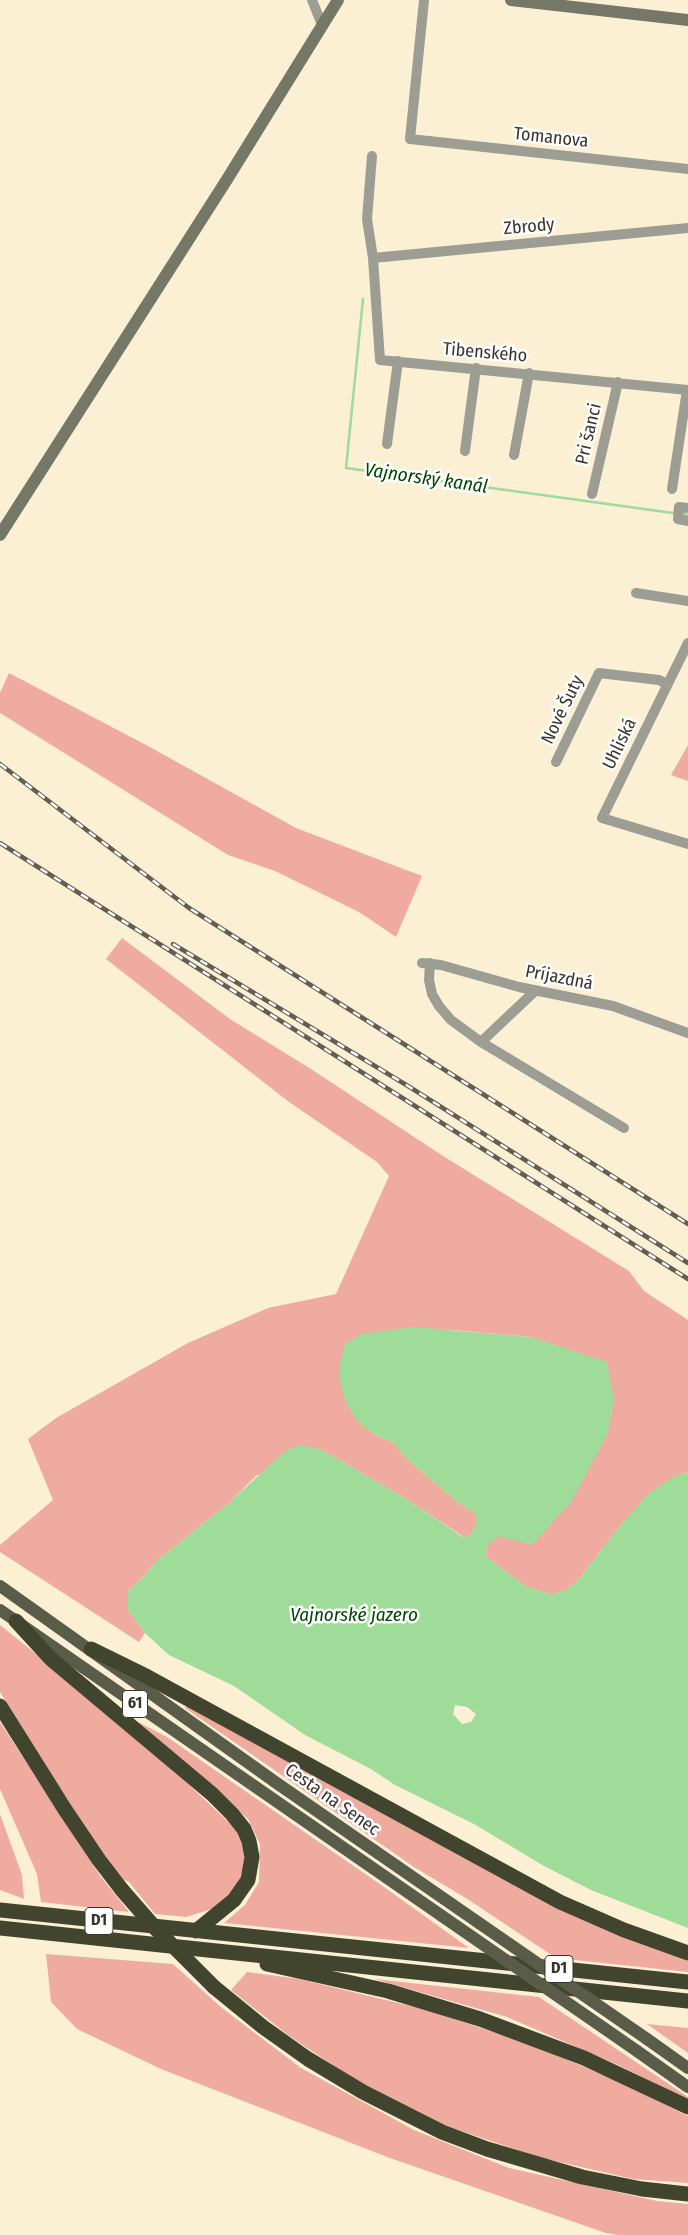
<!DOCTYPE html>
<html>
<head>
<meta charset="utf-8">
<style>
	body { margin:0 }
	canvas { display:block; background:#fbefd4 }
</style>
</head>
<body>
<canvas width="688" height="2235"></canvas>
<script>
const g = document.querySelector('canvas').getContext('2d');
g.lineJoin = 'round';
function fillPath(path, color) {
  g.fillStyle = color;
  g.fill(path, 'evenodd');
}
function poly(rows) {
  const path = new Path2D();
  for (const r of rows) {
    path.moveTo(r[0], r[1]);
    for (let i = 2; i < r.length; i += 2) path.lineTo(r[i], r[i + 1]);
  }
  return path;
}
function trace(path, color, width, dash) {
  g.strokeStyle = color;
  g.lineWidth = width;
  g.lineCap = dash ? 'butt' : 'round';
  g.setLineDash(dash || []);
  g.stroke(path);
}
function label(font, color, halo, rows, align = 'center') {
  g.font = font + ' "Fira Sans Condensed",sans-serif';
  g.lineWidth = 5;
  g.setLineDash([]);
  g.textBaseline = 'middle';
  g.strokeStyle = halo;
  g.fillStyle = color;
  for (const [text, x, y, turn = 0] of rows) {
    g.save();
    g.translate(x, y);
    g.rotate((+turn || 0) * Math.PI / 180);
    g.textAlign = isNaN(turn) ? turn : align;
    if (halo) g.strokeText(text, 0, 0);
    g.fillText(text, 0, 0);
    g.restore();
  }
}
fillPath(poly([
	[9,673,148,746,296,828,422,876,396,937,359,912,275,871,228,855,0,713,0,693],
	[688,745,688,781,671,775],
	[122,938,230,1019,311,1069,443,1156,629,1271,644,1291,688,1320,688,1472,675,1476,623,1522,576,1583,565,1590,552,1595,525,1586,485,1556,488,1543,596,1453,608,1433,607,1363,531,1337,452,1330,361,1334,372,1433,394,1443,406,1458,455,1500,475,1513,475,1528,470,1535,464,1537,403,1497,320,1449,256,1476,230,1502,159,1559,144,1576,128,1591,128,1610,145,1633,139,1642,0,1552,0,1545,53,1500,28,1439,56,1418,188,1343,268,1308,336,1294,389,1176,377,1162,289,1102,106,959],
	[0,1625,97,1703,168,1765,237,1830,244,1850,245,1869,232,1895,215,1908,186,1917,155,1914,129,1882,121,1879,49,1772,0,1692],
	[187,1706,688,1959,688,1972,556,1958,469,1900,414,1867,185,1708],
	[0,1722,101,1877,129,1912,41,1902,37,1874,0,1789],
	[138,1722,167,1737,384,1887,469,1948,224,1923,245,1905,259,1882,260,1844,248,1819],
	[0,1814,22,1875,24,1899,0,1890],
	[46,1954,173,1964,222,2008,301,2068,414,2130,509,2168,657,2201,688,2204,688,2235,619,2235,606,2233,390,2158,161,2069,77,2029,51,2002],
	[247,1972,299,1979,427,2010,532,2045,620,2082,688,2116,688,2183,633,2179,538,2157,447,2126,352,2078,288,2035,231,1990],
	[374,1979,539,1997,688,2097,688,2100,616,2064,507,2017],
	[647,2024,688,2028,688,2053]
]), '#f0aba0');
fillPath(poly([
	[413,1327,531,1337,607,1362,614,1400,608,1433,571,1502,532,1545,499,1536,488,1544,485,1556,525,1586,552,1595,565,1590,576,1583,623,1522,650,1492,675,1476,688,1472,688,1928,591,1890,544,1866,474,1824,395,1785,371,1769,305,1735,234,1686,169,1655,145,1633,128,1610,128,1591,144,1576,159,1559,230,1502,285,1451,299,1445,320,1449,403,1497,463,1537,470,1535,475,1527,475,1513,455,1500,406,1458,394,1443,372,1433,357,1421,345,1401,340,1380,340,1362,345,1344,361,1334],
	[455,1705,467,1707,476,1714,471,1722,462,1724,453,1714]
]), '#9fdb99');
trace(poly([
	[363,299,346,468,673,513],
	[684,514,688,515]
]), '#9fdb99', 2.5);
trace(poly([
	[312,0,322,25],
	[424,0,410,139,688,169],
	[372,156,367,219,373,258,380,360,688,390],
	[373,258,688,228],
	[387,444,398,361],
	[465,451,476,368],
	[514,455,529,373],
	[672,489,687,390],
	[592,494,618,382],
	[688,508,679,507,678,519,688,521],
	[636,593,688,601],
	[688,643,602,818,688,844],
	[556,762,599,673,659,680,667,684],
	[422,963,441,965,519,987,613,1006,688,1033],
	[430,963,429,980,432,994,439,1006,451,1020,481,1042,624,1128],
	[481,1042,535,991]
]), '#9d9e93', 10);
trace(poly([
	[511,0,688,20],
	[0,535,226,181,338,0]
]), '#757867', 12);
trace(poly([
	[0,1586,278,1784,479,1923],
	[0,1610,442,1916],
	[647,2039,688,2068],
	[637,2051,688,2087]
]), '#595c48', 12);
trace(poly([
	[16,1621,51,1659,212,1794,232,1814,244,1829,249,1841,252,1857,248,1880,234,1900,196,1931],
	[91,1649,146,1676,560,1902,624,1930,688,1953],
	[0,1706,64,1808,99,1860,122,1890],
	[0,1910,688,1982],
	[0,1928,688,2001],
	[267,1964,388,1991,480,2019,584,2058,688,2107],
	[214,1987,263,2027,308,2059,363,2092,442,2132,487,2149,582,2177,642,2189,688,2194]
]), '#42452e', 15);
const rail = poly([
	[0,764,189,908,688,1224],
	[0,843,688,1279],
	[173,944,408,1086,688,1263]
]);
trace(rail, '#645e50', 4.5);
trace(rail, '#fdfdfd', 2.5, [8]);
trace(poly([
	[442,1916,637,2051],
	[479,1923,647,2039]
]), '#595c48', 12);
trace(poly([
	[122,1890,156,1929,214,1987]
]), '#42452e', 15);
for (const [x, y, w] of [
	[135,1704,25],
	[99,1921,28],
	[559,1969,28]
]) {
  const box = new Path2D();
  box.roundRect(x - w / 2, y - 13.5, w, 27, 4);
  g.fillStyle = '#fdfdfd';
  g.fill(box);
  trace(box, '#39342a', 1);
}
label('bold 16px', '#39342a', null, [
	["61",135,1704],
	["D1",99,1921],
	["D1",559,1969]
]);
label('18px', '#39342a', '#fdfdfd', [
	["Tomanova",551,138,6],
	["Zbrody",529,227,-5],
	["Tibenského",485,353,5],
	["Pri šanci",589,434,-77],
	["Nové Šuty",563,710,-64],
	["Uhliská",620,744,-64],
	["Príjazdná",559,978,11],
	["Cesta na Senec",332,1800,35]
]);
label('italic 19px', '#034503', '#fdfdfd', [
	["Vajnorský kanál",426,479,8],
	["Vajnorské jazero",354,1616]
]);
</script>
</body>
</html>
